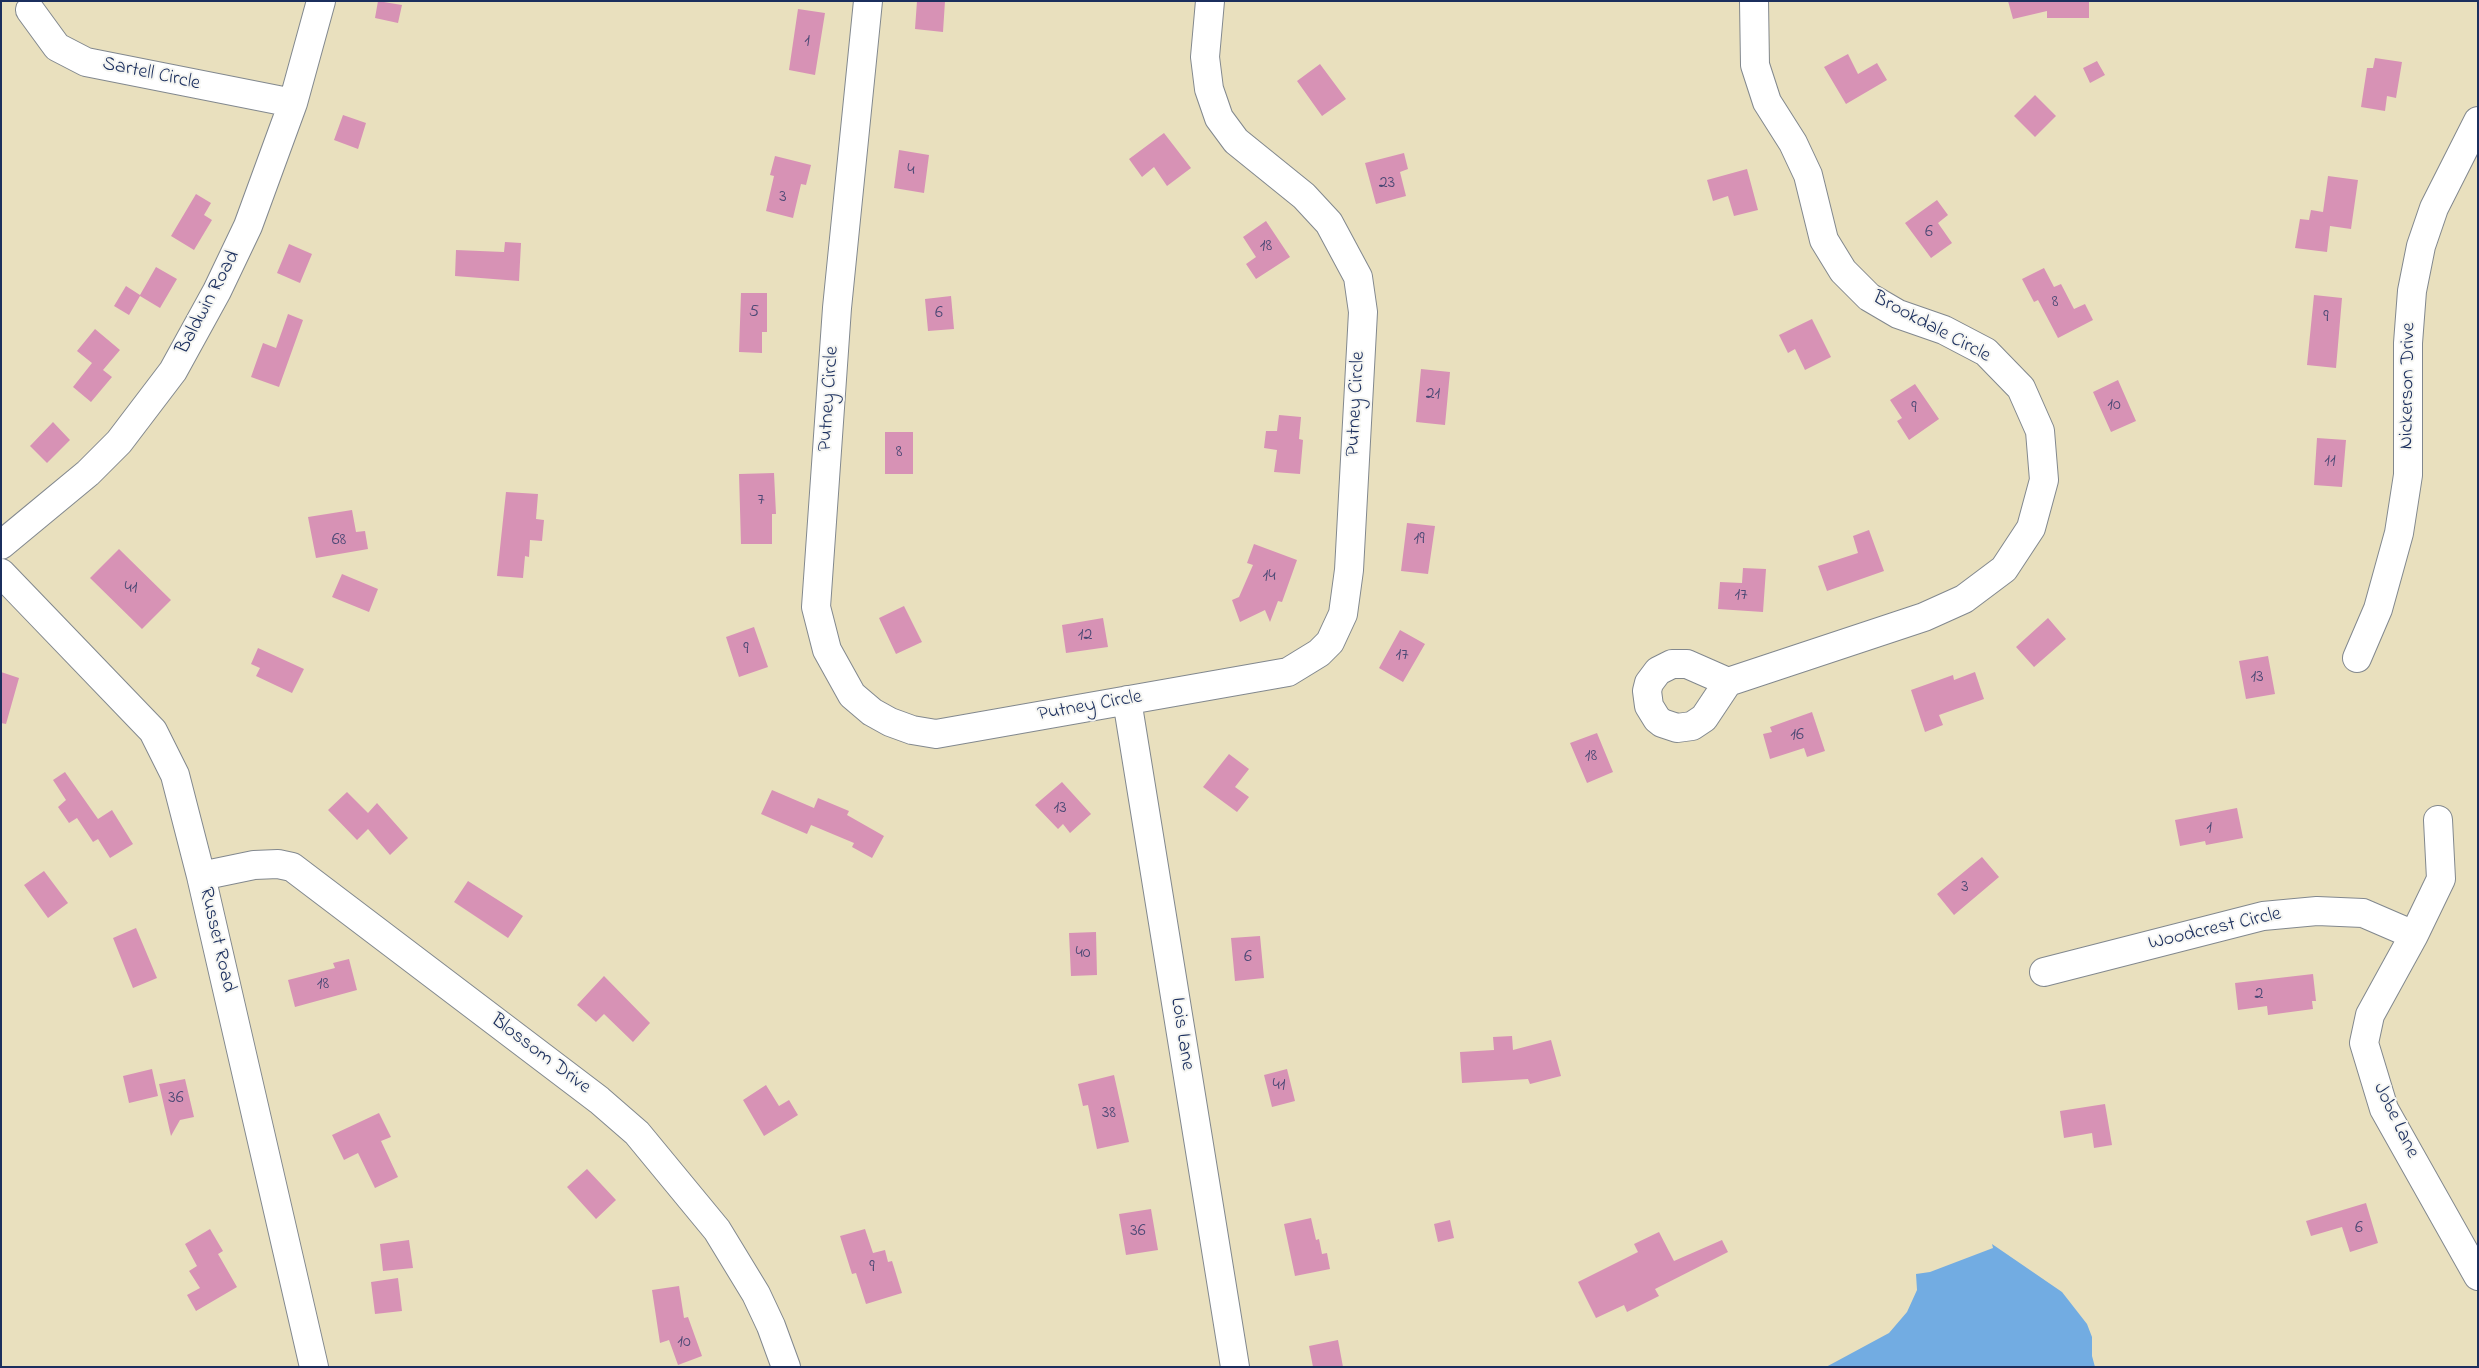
<!DOCTYPE html>
<html>
<head>
<meta charset="utf-8">
<style>
	body { margin:0 }
	#map { position:relative; width:2479px; height:1368px; overflow:hidden; background:#e9e0be; font-family:"Indie Flower",sans-serif }
	canvas { display:block }
	.frame { position:absolute; inset:0; border:2px solid #1b2f5e; pointer-events:none }
</style>
</head>
<body>
<div id="map">
<canvas width="2479" height="1368"></canvas>
<div class="frame"></div>
</div>
<script>
const g = document.querySelector('canvas').getContext('2d');
g.lineJoin = 'round';
function fillPath(path, color) {
  g.fillStyle = color;
  g.fill(path, 'evenodd');
}
function poly(rows) {
  const path = new Path2D();
  for (const r of rows) {
    path.moveTo(r[0], r[1]);
    for (let i = 2; i < r.length; i += 2) path.lineTo(r[i], r[i + 1]);
  }
  return path;
}
function trace(path, color, width, dash) {
  g.strokeStyle = color;
  g.lineWidth = width;
  g.lineCap = dash ? 'butt' : 'round';
  g.setLineDash(dash || []);
  g.stroke(path);
}
function label(font, color, halo, rows, align = 'center') {
  g.font = font + ' "Indie Flower",sans-serif';
  g.lineWidth = 4;
  g.setLineDash([]);
  g.textBaseline = 'middle';
  g.strokeStyle = halo;
  g.fillStyle = color;
  for (const [text, x, y, turn = 0] of rows) {
    g.save();
    g.translate(x, y);
    g.rotate((+turn || 0) * Math.PI / 180);
    g.textAlign = isNaN(turn) ? turn : align;
    if (halo) g.strokeText(text, 0, 0);
    g.fillText(text, 0, 0);
    g.restore();
  }
}
fillPath(poly([
	[1992,1244,2062,1292,2087,1324,2092,1337,2092,1356,2095,1367,1826,1367,1889,1333,1907,1312,1917,1290,1916,1274,1930,1272,1993,1248]
]), '#72ace2');
fillPath(poly([
	[378,1,402,5,398,23,375,18],
	[917,1,945,1,943,32,915,29],
	[2008,1,2089,1,2089,18,2047,18,2047,11,2013,19],
	[798,9,825,13,815,75,789,70],
	[1848,54,1858,74,1877,63,1887,80,1846,104,1824,67],
	[2375,58,2402,62,2396,98,2387,96,2385,111,2361,107,2367,68,2373,68],
	[2097,61,2105,75,2090,83,2083,68],
	[1320,64,1346,99,1322,116,1297,81],
	[2035,95,2056,116,2035,137,2014,116],
	[343,115,366,123,358,149,334,140],
	[1164,133,1191,168,1167,186,1154,167,1142,177,1129,159],
	[899,150,929,155,924,193,894,188],
	[1404,153,1408,169,1400,172,1406,196,1376,204,1365,163],
	[775,156,811,165,806,185,801,184,793,218,766,211,774,176,770,175],
	[1747,169,1758,210,1734,216,1728,196,1713,201,1707,180],
	[2328,176,2358,180,2351,229,2330,226,2327,252,2295,248,2300,219,2309,220,2311,210,2323,212],
	[196,194,211,203,204,215,212,220,194,250,171,236],
	[1937,200,1948,215,1938,223,1952,243,1931,258,1905,223],
	[1266,221,1290,257,1256,279,1246,264,1256,257,1243,237],
	[505,242,521,243,519,281,455,276,456,250,504,252],
	[289,244,312,254,300,283,277,273],
	[156,267,177,279,160,308,140,296,129,315,114,306,126,286,140,295],
	[2044,268,2054,287,2061,284,2074,309,2085,304,2093,320,2058,338,2038,300,2034,302,2022,279],
	[741,293,767,293,767,332,762,332,762,353,739,352],
	[2314,295,2342,298,2336,368,2307,365],
	[951,296,954,329,928,331,925,299],
	[288,314,303,320,279,387,251,377,263,343,276,348],
	[1812,319,1831,357,1805,370,1795,349,1788,353,1779,335],
	[95,329,120,350,103,370,112,377,91,402,73,387,92,363,77,351],
	[1421,369,1450,372,1445,425,1416,422],
	[2118,380,2136,421,2111,432,2093,392],
	[1915,384,1939,419,1909,440,1897,421,1902,418,1890,400],
	[1279,415,1301,417,1299,439,1303,440,1300,474,1274,472,1277,450,1264,448,1266,431,1277,431],
	[53,422,70,440,47,463,30,446],
	[885,432,913,432,913,474,885,474],
	[2317,438,2346,440,2342,487,2314,485],
	[774,473,776,514,772,514,772,544,741,544,739,474],
	[506,492,538,494,536,519,544,520,542,541,530,540,529,557,525,556,523,578,497,576],
	[352,510,356,532,365,531,368,549,316,558,308,517],
	[1407,523,1435,526,1428,574,1401,571],
	[1869,530,1884,571,1827,591,1818,566,1858,553,1853,536],
	[1254,544,1297,560,1282,602,1278,601,1270,622,1265,610,1240,622,1232,600,1239,597,1253,565,1247,563],
	[119,549,171,600,142,629,90,578],
	[1743,568,1766,569,1763,612,1718,609,1720,582,1742,583],
	[342,574,378,589,369,612,332,597],
	[904,606,922,642,896,654,879,618],
	[1103,618,1108,647,1066,653,1062,625],
	[2048,618,2066,639,2034,667,2016,647],
	[754,627,768,667,739,677,726,637],
	[1400,630,1425,644,1403,682,1379,668],
	[258,648,304,669,292,693,256,676,260,668,251,664],
	[2268,656,2275,694,2246,699,2239,661],
	[1,672,19,678,6,724,1,723],
	[1975,672,1984,699,1939,715,1943,725,1925,732,1911,690,1953,675,1954,680],
	[1812,712,1825,751,1807,757,1804,748,1770,759,1763,734,1772,732,1770,727],
	[1597,733,1613,772,1587,783,1570,743],
	[1229,754,1249,769,1235,787,1249,797,1237,812,1203,787],
	[65,772,98,819,112,810,133,844,110,858,98,839,93,842,77,818,69,823,58,807,66,800,53,780],
	[1062,782,1091,814,1070,833,1063,824,1058,829,1035,805],
	[772,790,814,808,818,798,849,811,847,815,884,836,872,858,852,847,854,843,811,825,807,834,761,814],
	[347,792,368,813,377,803,408,838,390,855,368,829,357,840,328,810],
	[2237,808,2243,838,2206,845,2205,841,2180,846,2175,820],
	[1982,857,1999,877,1954,915,1937,894],
	[44,871,68,903,48,918,24,885],
	[468,881,523,916,508,938,454,902],
	[136,928,157,978,133,988,113,938],
	[1096,932,1097,975,1071,976,1069,933],
	[1260,936,1264,978,1235,981,1231,938],
	[349,959,357,990,295,1007,288,980,335,968,333,963],
	[2313,974,2316,1001,2312,1001,2313,1009,2268,1015,2267,1006,2238,1010,2235,983],
	[604,976,650,1023,633,1042,604,1014,596,1022,577,1005],
	[1512,1036,1513,1050,1551,1040,1561,1076,1530,1084,1528,1079,1462,1083,1460,1052,1494,1050,1493,1037],
	[152,1069,158,1096,129,1103,123,1076],
	[1287,1069,1295,1101,1272,1107,1264,1075],
	[1114,1075,1129,1142,1097,1149,1088,1105,1083,1106,1078,1084],
	[185,1079,194,1117,180,1120,171,1136,159,1084],
	[766,1085,779,1106,789,1100,798,1115,764,1136,743,1100],
	[2105,1104,2112,1145,2094,1148,2092,1133,2064,1138,2060,1111],
	[379,1113,391,1137,381,1141,398,1177,375,1188,358,1153,344,1160,332,1135],
	[587,1169,616,1200,596,1219,567,1187],
	[2366,1203,2378,1243,2350,1252,2342,1227,2311,1236,2306,1221],
	[1151,1209,1158,1250,1126,1255,1119,1214],
	[1311,1218,1316,1240,1319,1239,1322,1254,1327,1253,1330,1269,1295,1276,1284,1224],
	[1450,1220,1454,1238,1438,1242,1434,1224],
	[210,1229,223,1251,218,1254,237,1287,196,1311,187,1295,200,1288,189,1271,197,1266,185,1244],
	[865,1229,873,1253,885,1250,888,1262,892,1261,902,1293,866,1304,856,1273,852,1274,840,1236],
	[1659,1232,1674,1261,1722,1240,1728,1252,1655,1289,1659,1296,1627,1312,1624,1305,1596,1318,1578,1282,1638,1252,1634,1244],
	[409,1240,413,1268,383,1271,380,1244],
	[398,1278,402,1311,375,1314,371,1282],
	[679,1286,684,1318,688,1317,702,1356,678,1365,669,1340,660,1343,652,1290],
	[1338,1340,1343,1367,1313,1367,1309,1346]
]), '#d792b5');
const minor = poly([
	[868,1,837,308,816,607,827,650,852,695,872,712,890,722,912,730,936,734,1288,672,1319,653,1330,642,1343,614,1349,570,1363,312,1358,277,1329,223,1304,196,1236,141,1219,118,1209,89,1205,57,1210,1],
	[30,10,57,47,86,62,293,103],
	[1,545,88,473,119,442,173,371,217,291,248,226,293,103,321,1],
	[1,573,153,731,175,775,201,876,314,1367],
	[2357,658,2378,609,2399,533,2408,475,2408,343,2412,291,2421,246,2434,208,2478,121],
	[1728,682,1687,664,1672,664,1658,671,1649,683,1647,691,1649,706,1657,719,1662,723,1677,728,1692,726,1704,718,1728,682,1924,617,1964,599,2004,569,2031,528,2044,480,2040,431,2021,388,1986,352,1944,330,1898,314,1869,297,1843,271,1824,240,1808,175,1793,143,1767,102,1755,65,1754,1],
	[1127,700,1235,1367],
	[2438,820,2441,879,2414,935,2370,1015,2364,1043,2384,1109,2478,1276],
	[201,876,254,865,278,864,292,867,599,1100,637,1133,717,1230,756,1294,771,1326,786,1367],
	[2044,972,2263,916,2317,911,2363,913,2414,935]
]);
trace(minor, '#82888e', 30);
trace(minor, '#fff', 28);
label('18px', '#4a4874', null, [
	["1",807,42],
	["4",911,171],
	["23",1387,184],
	["3",783,198],
	["6",1929,233],
	["18",1266,247],
	["8",2055,303],
	["5",754,313],
	["6",939,314],
	["9",2326,318],
	["21",1433,395],
	["10",2114,406],
	["9",1914,409],
	["8",899,453],
	["11",2330,462],
	["7",761,501],
	["19",1419,540],
	["68",339,541],
	["14",1269,577],
	["41",131,589],
	["17",1741,596],
	["12",1085,636],
	["9",746,650],
	["17",1402,656],
	["13",2257,678],
	["16",1797,736],
	["18",1591,757],
	["13",1060,809],
	["1",2209,829],
	["3",1965,888],
	["40",1083,954],
	["6",1248,958],
	["18",323,985],
	["2",2259,995],
	["41",1279,1086],
	["36",176,1099],
	["38",1109,1114],
	["6",2359,1229],
	["36",1138,1232],
	["9",872,1268],
	["10",684,1343]
]);
label('20px', '#1b2f5e', '#f6f6f2', [
	["Sartell Circle",151,75,12],
	["Baldwin Road",209,303,-62],
	["Brookdale Circle",1931,328,28],
	["Nickerson Drive",2409,386,-89],
	["Putney Circle",830,399,-86],
	["Putney Circle",1357,404,-87],
	["Putney Circle",1090,707,-10],
	["Woodcrest Circle",2215,930,-13],
	["Russet Road",216,940,77],
	["Lois Lane",1181,1034,81],
	["Blossom Drive",540,1055,37],
	["Jobe Lane",2395,1121,64]
]);
</script>
</body>
</html>
